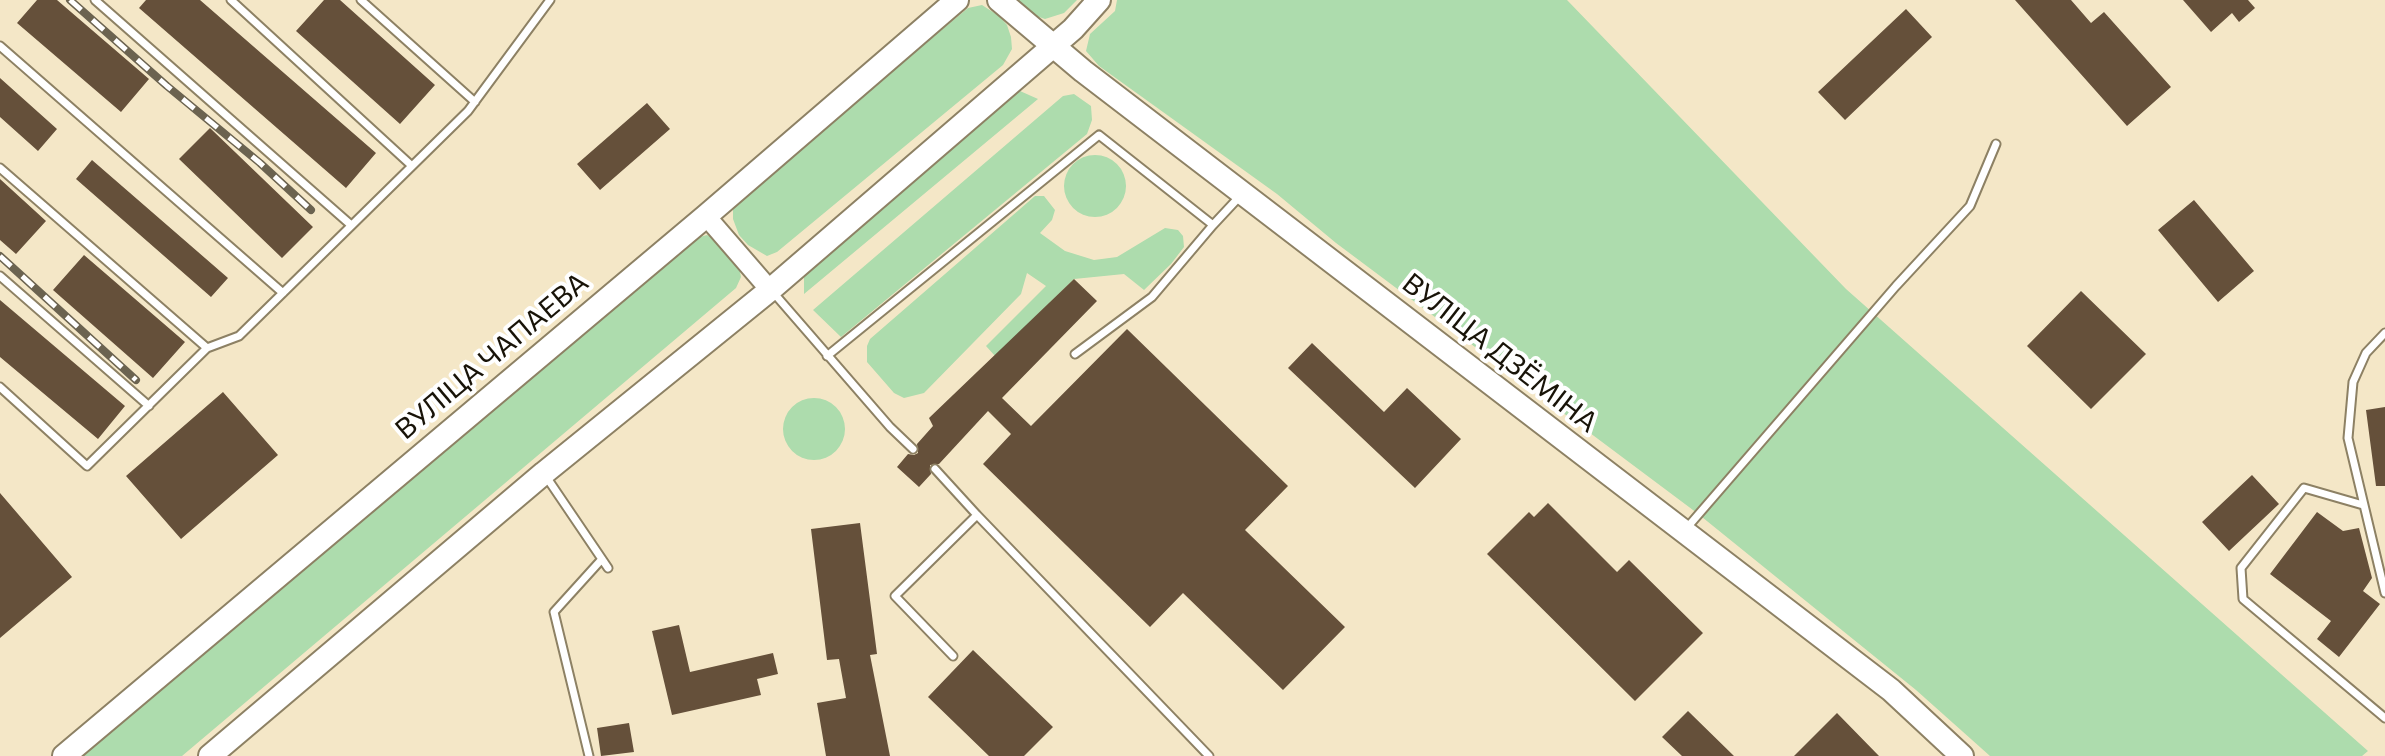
<!DOCTYPE html>
<html>
<head>
<meta charset="utf-8">
<style>
	body { margin:0 }
	canvas { display:block; background:#f4e7c7 }
</style>
</head>
<body>
<canvas width="2385" height="756"></canvas>
<script>
const g = document.querySelector('canvas').getContext('2d');
g.lineJoin = 'round';
function fillPath(path, color) {
  g.fillStyle = color;
  g.fill(path, 'evenodd');
}
function poly(rows) {
  const path = new Path2D();
  for (const r of rows) {
    if (r.length === 3) {
      path.moveTo(r[0] + r[2], r[1]);
      path.arc(r[0], r[1], r[2], 0, 2 * Math.PI);
      continue;
    }
    path.moveTo(r[0], r[1]);
    for (let i = 2; i < r.length; i += 2) path.lineTo(r[i], r[i + 1]);
  }
  return path;
}
function trace(path, color, width, dash) {
  g.strokeStyle = color;
  g.lineWidth = width;
  g.lineCap = dash ? 'butt' : 'round';
  g.setLineDash(dash || []);
  g.stroke(path);
}
function label(font, color, halo, rows, align = 'center') {
  g.font = font + ' Commissioner,sans-serif';
  g.lineWidth = 8;
  g.setLineDash([]);
  g.textBaseline = 'middle';
  g.strokeStyle = halo;
  g.fillStyle = color;
  for (const [text, x, y, turn = 0] of rows) {
    g.save();
    g.translate(x, y);
    g.rotate((+turn || 0) * Math.PI / 180);
    g.textAlign = isNaN(turn) ? turn : align;
    if (halo) g.strokeText(text, 0, 0);
    g.fillText(text, 0, 0);
    g.restore();
  }
}
fillPath(poly([
	[1018,0,1077,0,1064,13,1045,19,1036,16],
	[1117,0,1567,0,1846,289,2368,751,2362,756,1990,756,1916,690,1697,513,1336,243,1277,194,1099,66,1086,51,1090,34,1115,11],
	[982,5,999,16,1007,25,1011,37,1012,49,1003,65,777,252,767,256,748,245,739,235,733,219,733,207,742,195,968,8],
	[1020,91,1038,99,804,294,804,276],
	[1074,94,1091,106,1092,120,1087,134,841,337,813,310,1063,96],
	[1095,186,31],
	[1035,196,1044,196,1055,210,1052,220,1040,233,1065,251,1094,260,1117,257,1165,228,1178,230,1183,236,1184,247,1171,264,1144,290,1124,274,1074,279,995,356,986,346,1046,286,1027,273,1021,294,924,393,904,398,894,393,867,362,867,346,870,339],
	[707,235,719,241,739,267,741,277,736,288,182,756,81,756,696,238],
	[814,429,31]
]), '#addcad');
fillPath(poly([
	[37,0,57,0,149,79,121,112,17,23],
	[146,0,200,0,376,153,346,188,139,8],
	[324,0,340,0,435,85,400,124,296,31],
	[2015,0,2071,0,2091,23,2104,12,2171,87,2127,126],
	[2183,0,2248,0,2255,8,2239,22,2232,13,2211,32],
	[1906,9,1932,37,1845,120,1818,92],
	[0,78,57,129,38,151,0,117],
	[647,103,670,129,600,190,577,164],
	[210,128,313,227,282,258,179,159],
	[92,160,228,278,211,297,76,179],
	[0,179,46,221,16,254,0,240],
	[2194,200,2254,271,2218,302,2158,230],
	[84,255,185,342,153,378,53,290],
	[1074,279,1097,301,1002,398,1031,426,1127,329,1288,486,1245,530,1345,627,1283,690,1183,593,1150,627,983,464,1011,434,988,411,939,464,930,465,931,474,919,487,897,467,908,454,914,455,918,453,917,444,933,426,929,418],
	[2081,291,2146,354,2091,409,2027,346],
	[0,300,125,406,98,439,0,357],
	[1312,343,1384,412,1407,388,1461,439,1415,488,1288,368],
	[223,392,278,455,181,539,126,476],
	[2385,407,2385,486,2376,486,2366,410],
	[2252,475,2279,504,2229,551,2202,522],
	[0,493,72,577,0,638],
	[1548,503,1617,572,1629,560,1703,633,1635,701,1487,554,1529,512,1534,517],
	[2317,512,2343,531,2359,528,2372,578,2363,591,2380,604,2339,657,2317,639,2331,621,2270,574],
	[860,523,877,654,870,655,890,756,826,756,817,703,846,698,839,659,827,660,811,529],
	[679,625,690,672,773,653,778,674,757,679,761,695,672,715,652,631],
	[973,650,1053,727,1024,756,989,756,928,697],
	[1688,711,1734,756,1682,756,1662,737],
	[1837,713,1879,756,1794,756],
	[629,723,634,752,601,756,597,728]
]), '#65503a');
const service = poly([
	[95,0,351,225],
	[231,0,412,166],
	[361,0,475,102],
	[0,46,283,293],
	[0,168,207,348],
	[1213,225,1241,195],
	[0,276,149,406],
	[772,291,890,427,913,449],
	[2385,333,2366,353,2353,382,2348,438,2385,593],
	[827,356,1099,135,1213,225,1152,297,1075,354],
	[0,387,87,466,207,348,239,336,468,111,550,0],
	[935,469,977,515,895,596,953,656],
	[545,475,608,568],
	[2363,505,2304,488,2241,568,2243,599,2385,718],
	[977,515,1209,756],
	[1685,530,1896,286,1970,206,1996,144],
	[589,756,554,612,602,559]
]);
const tertiary = poly([
	[706,216,770,290]
]);
const secondary = poly([
	[999,0,1083,71,1891,690,1962,756],
	[64,756,706,216,957,0],
	[210,756,544,473,770,290,1073,29,1099,0]
]);
trace(service, '#8d8164', 11);
trace(tertiary, '#8d8164', 22);
trace(secondary, '#8d8164', 26);
trace(service, '#fff', 7);
trace(tertiary, '#fff', 18);
trace(secondary, '#fff', 22);
const rail = poly([
	[70,0,167,86,260,163,311,210],
	[0,256,136,380]
]);
trace(rail, '#6b6350', 8);
trace(rail, '#fff', 5, [15]);
label('28px', '#181308', '#fff', [
	["ВУЛІЦА ДЗЁМІНА",1500,353,38],
	["ВУЛІЦА ЧАПАЕВА",492,356,-40]
]);
</script>
</body>
</html>
